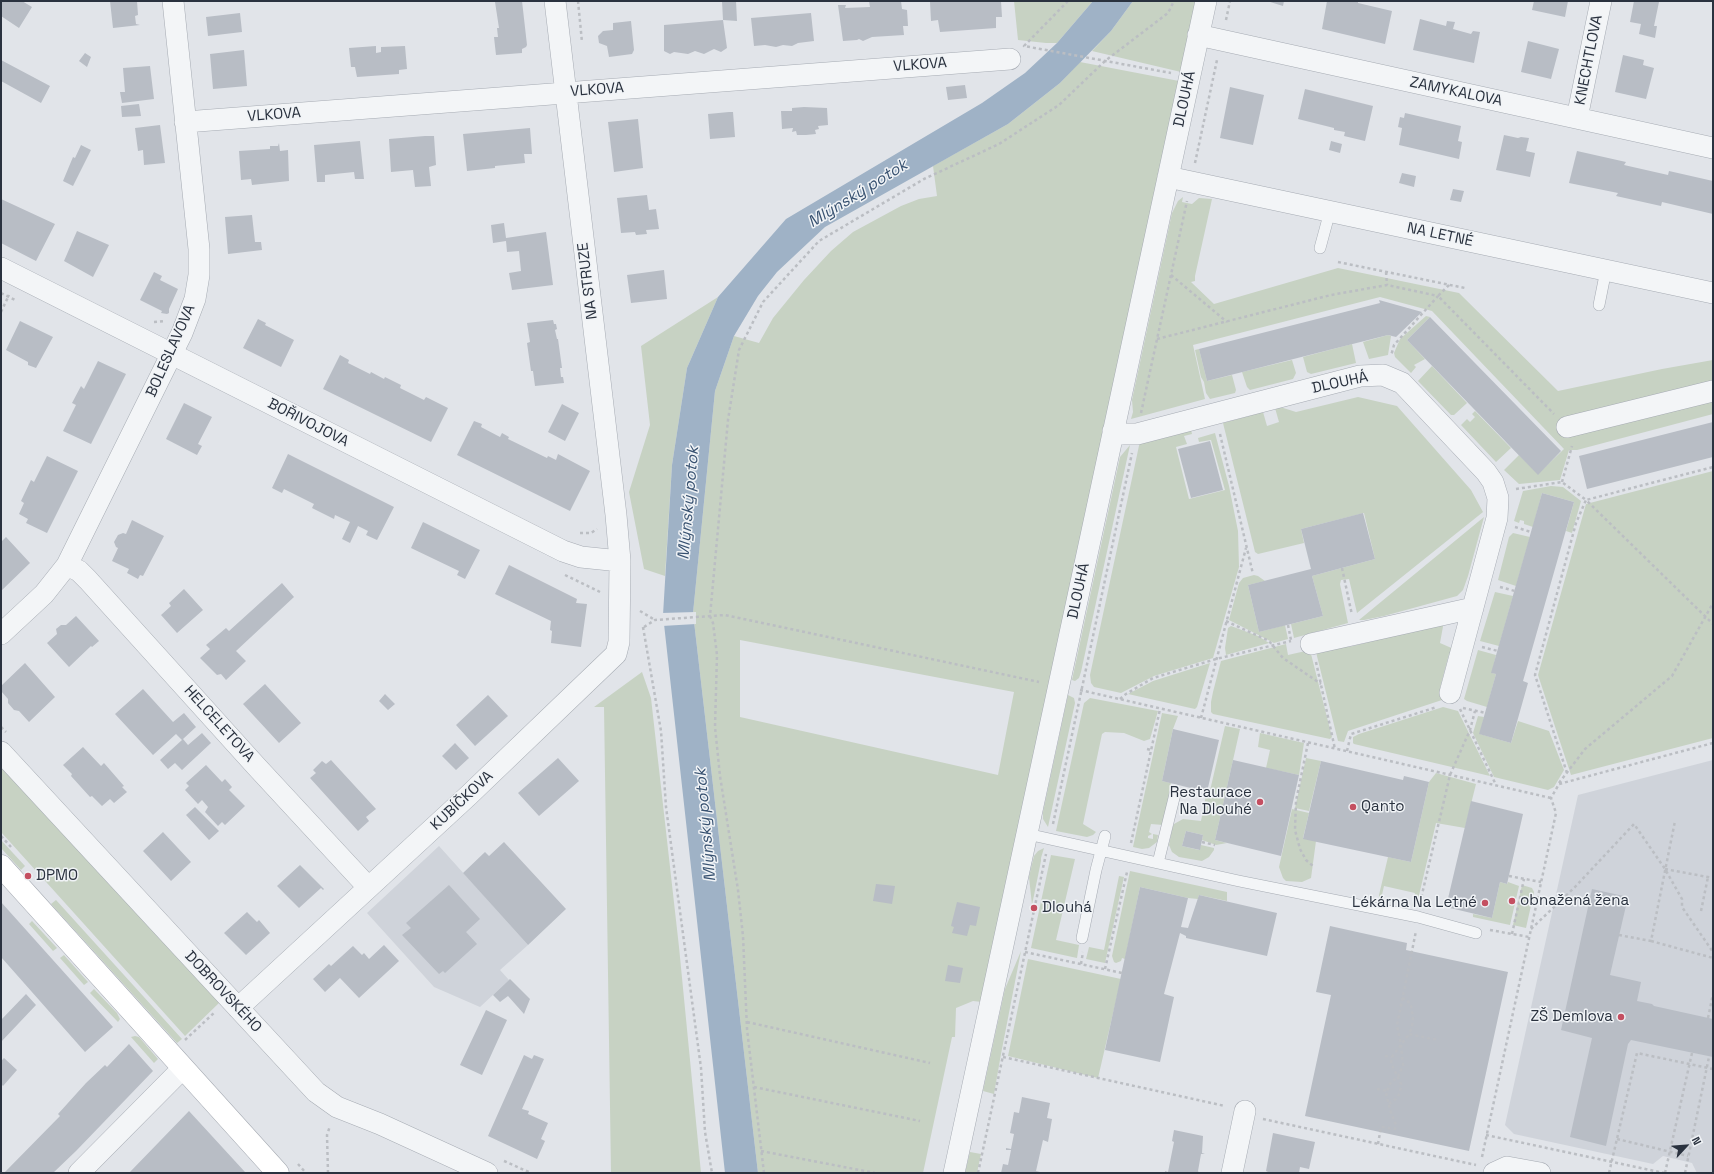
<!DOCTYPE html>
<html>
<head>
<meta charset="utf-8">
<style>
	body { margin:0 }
	#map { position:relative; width:1714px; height:1174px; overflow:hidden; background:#e1e4e9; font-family:"Space Grotesk",sans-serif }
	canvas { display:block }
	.frame { position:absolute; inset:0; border:2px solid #2a323f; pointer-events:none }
	.north { position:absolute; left:1666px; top:1126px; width:40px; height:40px; -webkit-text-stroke:3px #f0f3f6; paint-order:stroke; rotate:64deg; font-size:11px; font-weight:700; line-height:16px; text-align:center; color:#2a323f }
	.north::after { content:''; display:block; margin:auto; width:14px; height:18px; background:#2a323f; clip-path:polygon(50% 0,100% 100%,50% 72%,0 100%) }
</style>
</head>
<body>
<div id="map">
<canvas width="1714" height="1174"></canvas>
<div class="frame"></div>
<div class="north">N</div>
</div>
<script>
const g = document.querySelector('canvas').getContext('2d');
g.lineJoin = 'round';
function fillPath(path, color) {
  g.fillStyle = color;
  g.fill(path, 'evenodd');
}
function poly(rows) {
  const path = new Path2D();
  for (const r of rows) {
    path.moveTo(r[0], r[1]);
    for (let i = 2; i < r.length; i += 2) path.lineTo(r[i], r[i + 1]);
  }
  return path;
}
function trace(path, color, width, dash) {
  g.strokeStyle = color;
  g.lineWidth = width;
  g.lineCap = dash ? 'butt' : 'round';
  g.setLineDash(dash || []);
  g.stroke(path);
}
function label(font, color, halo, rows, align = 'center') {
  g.font = font + ' "Space Grotesk",sans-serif';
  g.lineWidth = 3;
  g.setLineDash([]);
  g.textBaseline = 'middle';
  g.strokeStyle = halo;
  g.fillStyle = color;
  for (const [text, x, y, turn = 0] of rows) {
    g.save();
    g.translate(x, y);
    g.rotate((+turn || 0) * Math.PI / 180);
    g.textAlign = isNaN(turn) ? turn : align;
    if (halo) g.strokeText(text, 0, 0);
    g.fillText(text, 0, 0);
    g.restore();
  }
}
fillPath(poly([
	[1713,760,1713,1173,1697,1173,1692,1163,1663,1156,1653,1164,1514,1134,1505,1125,1578,795],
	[439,846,528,945,500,970,509,980,480,1007,434,987,367,913]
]), '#cfd3da');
fillPath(poly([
	[1014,1,1093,1,1057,43,1046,43,1018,40],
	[1133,1,1196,1,1181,72,1092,51,1111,31],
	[1080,62,1179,81,982,1002,973,1001,956,1008,955,1037,952,1037,923,1173,758,1173,693,613,715,391,734,336,759,343,773,318,804,280,831,251,853,232,901,206,919,199,937,196,933,166,1008,124,1060,83],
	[740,640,1014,692,998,775,740,717],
	[1183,197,1182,202,1192,204,1199,198,1212,199,1195,276,1195,281,1191,282,1214,304,1338,268,1459,293,1558,391,1662,369,1713,360,1713,414,1577,450,1569,450,1560,480,1519,484,1504,470,1519,455,1538,474,1564,449,1432,311,1380,297,1193,345,1205,399,1131,419,1133,412,1132,400,1172,213,1178,201],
	[718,297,687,368,672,465,665,576,644,569,629,492,650,425,641,346],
	[1426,316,1430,317,1407,340,1425,359,1414,365,1416,367,1411,373,1395,357,1394,353,1400,339],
	[1388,335,1391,336,1388,355,1369,359,1363,342],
	[1352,344,1356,363,1311,374,1307,372,1303,357],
	[1199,349,1207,381,1232,375,1236,390,1235,393,1210,399,1206,393,1204,382,1201,377,1195,350],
	[1292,360,1296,373,1293,379,1250,390,1247,387,1242,372],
	[1432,366,1467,403,1454,415,1451,415,1418,381],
	[1358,397,1397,406,1471,490,1483,512,1357,613,1349,579,1341,580,1340,584,1348,623,1294,638,1291,624,1323,616,1312,576,1375,559,1364,513,1301,529,1304,543,1258,554,1255,552,1223,423,1263,412,1267,426,1279,422,1275,408,1277,406,1296,412],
	[1475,411,1511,448,1496,462,1461,425,1467,419,1470,422,1475,417,1472,414],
	[1191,430,1192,434,1184,436,1187,444,1176,447,1189,499,1225,490,1211,440,1199,442,1198,438,1215,433,1229,486,1238,531,1239,567,1213,658,1154,676,1121,693,1094,687,1091,683,1090,675,1140,441],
	[1130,445,1081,672,1079,678,1075,681,1072,680,1120,457],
	[1713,471,1713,738,1571,775,1538,675,1586,504],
	[1551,486,1563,487,1581,501,1572,533,1566,531,1574,502,1542,493,1533,527,1524,524,1524,521,1520,520,1519,523,1514,521,1523,491],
	[1484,517,1468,576,1463,590,1457,596,1384,616,1364,620,1359,620],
	[1513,533,1530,537,1516,586,1498,580,1509,537],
	[1254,575,1258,576,1265,581,1248,585,1259,632,1285,625,1288,639,1274,643,1229,620,1239,583,1243,578],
	[1495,592,1513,596,1499,646,1480,641],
	[1444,621,1440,643,1456,650,1449,654,1440,688,1445,699,1348,731,1344,742,1338,741,1315,648,1344,641,1349,647,1420,629],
	[1231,626,1258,636,1269,643,1226,655,1225,648,1228,628],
	[1286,644,1288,655,1310,650,1332,737,1330,739,1213,714,1211,712,1211,702,1213,692,1221,661],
	[1478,650,1496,655,1492,673,1496,674,1487,707,1467,701,1464,699],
	[1210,663,1197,707,1195,709,1128,694,1153,681],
	[642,672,651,698,679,947,701,1173,611,1173,604,707,594,707],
	[1068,695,1074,698,1075,703,1048,827,1043,819,1043,812],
	[1090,698,1158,711,1150,739,1144,741,1124,733,1105,732,1102,734,1083,824,1096,832,1093,835,1087,837,1056,831,1084,703],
	[1443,707,1458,711,1490,776,1354,744,1353,743,1353,737,1359,734],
	[1162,713,1178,716,1173,729,1162,781,1171,783,1163,825,1151,824,1149,832,1152,834,1148,836,1148,838,1153,839,1153,834,1158,835,1157,842,1149,848,1142,849,1133,847],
	[1478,716,1484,717,1480,734,1511,743,1518,721,1549,731,1564,770,1554,787,1548,790,1494,777,1473,733],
	[1225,726,1240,729,1215,840,1227,843,1216,845,1202,840,1203,835,1186,831,1182,846,1199,850,1201,845,1214,848,1214,850,1209,857,1202,861,1179,857,1172,852,1169,845,1172,829,1174,824,1183,819,1201,821,1206,795,1209,795],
	[1260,733,1304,743,1299,775,1266,768,1270,750,1258,747],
	[1306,758,1321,761,1309,811,1295,808],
	[1,762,220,1002,185,1036,1,832],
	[1436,773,1476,784,1465,828,1436,823,1416,908,1412,906,1415,893,1384,886,1381,899,1380,900,1379,895,1388,857,1411,862,1429,782],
	[1292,809,1309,813,1303,838,1316,841,1311,878,1302,882,1286,881,1283,878,1279,867],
	[1,840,25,866,21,870,1,848],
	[1044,848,1041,858,1041,861,1032,905,1029,877,1031,868,1034,856,1038,851],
	[1051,855,1075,859,1056,940,1079,945,1077,958,1031,948],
	[1130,871,1227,892,1227,901,1199,895,1198,899,1188,898,1140,887,1125,959,1122,958,1121,961,1116,963,1114,962,1112,956],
	[1119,876,1124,877,1105,963,1086,959,1089,947,1104,950],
	[1500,882,1507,884,1508,882,1519,886,1510,925,1473,917,1473,914,1492,918],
	[1522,885,1532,888,1534,892,1526,928,1513,925],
	[56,900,182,1039,177,1043,51,904],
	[32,921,57,948,53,951,29,924],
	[1021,951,1001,1054,994,1094,983,1091,1005,989],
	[64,955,88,982,84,985,60,958],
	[1028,959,1121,979,1098,1078,1008,1056],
	[94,989,117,1013,120,1019,118,1022,90,993],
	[135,1036,139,1037,158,1059,154,1063,131,1037],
	[970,1152,981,1154,977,1173,965,1173]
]), '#c7d2c3');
fillPath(poly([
	[1093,1,1133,1,1111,31,1060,83,1008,124,825,227,777,272,758,296,734,336,715,391,693,613,758,1173,725,1173,663,615,672,465,687,368,718,297,786,219,982,103,1025,73,1057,43]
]), '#9fb2c6');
fillPath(poly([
	[696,612,696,624,662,626,661,613]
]), '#e1e4e9');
fillPath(poly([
	[1,1,22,1,32,7,19,28,1,16],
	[110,1,137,1,138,15,135,16,136,24,140,25,113,28],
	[503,1,522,1,527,45,526,47,522,49,522,53,496,55,494,37,498,37,497,28,499,28,495,2],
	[722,1,736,1,737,21,723,20],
	[869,1,901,1,902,9,907,10,908,26,903,26,904,35,872,37,863,41,859,39,857,40,843,41,838,5,846,5,845,8,870,7],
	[950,1,1001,1,1002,17,996,17,996,28,940,32,938,20,931,21,930,2],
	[1267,1,1284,1,1283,6],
	[1327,1,1358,1,1358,3,1392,11,1385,44,1322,29],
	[1534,1,1568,1,1565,17,1532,10],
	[1634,1,1659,2,1654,26,1657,26,1655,38,1639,34,1641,24,1630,22],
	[240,13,242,32,208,36,206,17],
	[811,13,814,41,798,43,792,46,783,45,776,47,765,45,754,46,751,18],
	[1420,19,1446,26,1447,21,1455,22,1453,29,1471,34,1473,31,1480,32,1474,63,1413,50],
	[723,20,727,48,721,52,714,49,704,54,695,51,688,54,674,52,670,54,664,51,664,25],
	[631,21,634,50,632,54,609,57,607,46,599,43,598,36,603,31,613,30,613,23],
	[1528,41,1559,49,1551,79,1521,72],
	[376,46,376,53,381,52,381,47,405,46,407,69,399,70,399,74,357,77,355,67,351,67,349,48],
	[244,50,247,86,213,89,210,54],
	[85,53,91,57,87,67,79,61],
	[1623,55,1644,60,1643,65,1654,68,1646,99,1615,92],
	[1,60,50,86,41,103,1,81],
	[150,66,154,99,122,103,120,92,125,92,123,68],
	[965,85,967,98,948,100,946,87],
	[1230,87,1264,95,1253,145,1220,138],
	[1305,89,1373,106,1365,141,1344,136,1345,132,1334,130,1334,128,1298,119],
	[139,104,141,116,122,117,121,106],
	[804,107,827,108,828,125,818,126,819,129,815,130,816,134,806,135,797,135,796,131,792,132,793,128,782,129,781,111,792,111,792,108],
	[729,112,733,112,735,137,710,139,708,114],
	[1405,113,1461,126,1458,141,1462,142,1459,159,1399,145,1402,128,1398,127,1400,117,1404,118],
	[638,119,643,168,614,172,608,122],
	[160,125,165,163,144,165,143,150,138,151,135,128],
	[530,128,532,154,524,154,525,163,495,166,495,168,467,171,463,134],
	[1504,135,1518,138,1521,137,1529,138,1526,151,1535,153,1530,177,1496,170],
	[425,136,434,136,436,165,429,167,431,186,415,187,413,170,391,172,389,139],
	[360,141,364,179,355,179,354,172,325,175,325,182,317,182,314,145],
	[1331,141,1342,144,1340,153,1329,150],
	[279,143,280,151,288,150,289,181,252,185,251,179,241,180,239,151,270,149,270,146,278,146],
	[81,145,91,150,73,186,63,181,73,157,75,158],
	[1577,151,1626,162,1624,165,1668,175,1669,171,1713,181,1713,214,1662,202,1661,206,1616,196,1618,193,1569,183],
	[1402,173,1416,176,1414,187,1399,183],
	[1453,189,1464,191,1461,202,1450,200],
	[647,195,649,210,656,209,659,229,646,230,647,234,636,235,635,232,621,233,617,198],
	[1,199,55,224,36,261,1,243],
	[252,215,255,242,261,242,262,250,228,254,225,217],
	[504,223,506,238,546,232,553,285,512,290,509,273,521,271,519,251,507,252,506,241,493,243,491,225],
	[77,231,109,245,93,277,64,261],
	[664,270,667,299,631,303,627,275],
	[154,272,162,276,160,280,178,289,169,309,169,313,167,314,161,313,162,311,140,300],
	[1379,300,1422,312,1396,337,1388,335,1207,381,1199,349,1380,303],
	[1430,317,1561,451,1538,475,1407,340],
	[258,319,266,323,265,325,294,340,281,367,243,348],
	[553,320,554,324,556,324,557,329,555,330,557,339,558,339,562,368,560,368,561,377,563,377,564,383,535,386,533,371,531,371,527,343,530,342,527,323],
	[20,321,53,337,36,368,28,365,28,362,6,350],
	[340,355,349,360,348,363,370,374,371,372,384,379,385,377,401,385,400,388,424,400,426,397,448,408,431,442,323,389],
	[98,361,126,374,91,444,63,431,76,405,72,403,81,386,84,389],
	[184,403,212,417,198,444,202,446,197,455,166,439],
	[562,404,579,413,565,441,548,432],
	[474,421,482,424,481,427,500,437,502,433,509,437,508,439,547,458,548,456,556,460,558,454,590,471,570,511,457,455],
	[1713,422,1713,457,1587,489,1579,456],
	[1210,441,1223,490,1191,498,1178,449],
	[288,454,394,507,377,540,366,535,368,531,358,526,350,543,342,539,350,522,335,515,334,519,312,508,314,504,284,489,282,493,272,488],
	[47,456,78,471,47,533,26,523,28,519,19,514,24,503,21,501,31,480,34,482],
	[1542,493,1574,502,1523,681,1528,683,1511,743,1479,734,1496,674,1491,673],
	[1363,513,1375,559,1312,576,1323,616,1259,632,1248,585,1311,569,1301,529],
	[132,520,164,536,143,576,140,575,138,579,127,573,129,569,112,561,118,548,116,547,114,542,118,535,123,533,126,534],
	[423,522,480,550,465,579,457,575,459,571,411,548],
	[6,537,30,563,1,591,1,542],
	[509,565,577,599,576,603,587,604,581,647,551,643,552,631,550,630,551,621,495,594],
	[282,583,294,597,236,651,246,661,226,680,221,674,217,675,200,658,210,649,206,645,226,628,229,631],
	[184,589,203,610,177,633,161,615,171,606,169,603],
	[76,616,99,641,92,647,91,646,69,667,47,643,57,634,56,629,61,625,66,625],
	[25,663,55,697,29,722,19,711,14,710,8,703,8,699,1,691,1,686],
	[265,684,301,723,279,743,243,704],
	[143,689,173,722,184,713,196,727,183,739,188,745,202,733,211,743,182,770,175,763,168,769,160,760,182,740,176,734,153,755,115,714],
	[385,694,395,704,388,710,379,701],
	[488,695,508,716,475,746,456,725],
	[1173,729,1219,740,1207,792,1162,781],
	[455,743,469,758,456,770,442,756],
	[83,747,101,766,104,763,124,786,122,787,127,792,114,803,110,799,102,806,92,796,90,797,71,776,72,774,63,765],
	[558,758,579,781,539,816,518,793],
	[331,760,376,809,366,817,369,821,358,831,310,778,316,773,313,770,322,761,326,764],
	[1233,760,1299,775,1281,856,1215,840],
	[1321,761,1403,780,1404,776,1429,782,1411,862,1303,839],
	[206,765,222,782,225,779,232,787,229,790,245,806,225,825,222,822,218,826,205,812,208,807,202,800,198,804,185,790,189,786,186,783],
	[1471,801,1523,814,1507,884,1500,882,1492,918,1446,907],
	[195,807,219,831,209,840,186,815],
	[1186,831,1203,835,1200,850,1182,846],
	[163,832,191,862,171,881,143,851],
	[504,842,566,909,528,945,463,873,485,852,489,856],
	[300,865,324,889,323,890,321,888,299,908,277,886],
	[876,884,895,886,892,904,873,901],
	[449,885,480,919,466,932,477,944,445,973,443,971,439,974,402,935,411,928,406,923],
	[1140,887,1188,898,1181,927,1188,928,1199,895,1277,913,1267,956,1186,938,1186,936,1180,933,1164,994,1174,997,1160,1062,1105,1050],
	[1592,889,1628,897,1610,975,1641,982,1637,1001,1652,1004,1654,1006,1713,1019,1713,1057,1631,1040,1628,1044,1606,1146,1570,1137,1592,1038,1561,1030],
	[1,902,113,1027,85,1052,1,957],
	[957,902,980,907,976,926,970,925,967,936,952,933,954,927,951,926],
	[247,912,257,922,259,920,270,933,246,955,224,933],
	[1330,926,1407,943,1406,950,1508,972,1469,1151,1305,1116,1331,995,1316,992],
	[384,945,399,961,359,998,340,978,325,992,313,979,329,964,331,966,353,946,362,955,364,953,369,959],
	[948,965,963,968,960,983,945,981],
	[510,979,530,999,524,1014,508,996,500,1002,493,995],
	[26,994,36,1005,1,1042,1,1020],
	[486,1010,507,1020,482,1075,460,1065],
	[129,1044,153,1071,76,1151,53,1173,4,1173,60,1116,58,1114,86,1083,105,1065,107,1067],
	[524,1055,532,1059,534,1055,544,1059,522,1109,529,1111,528,1114,548,1123,541,1139,545,1141,537,1159,488,1136],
	[4,1058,17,1070,3,1086,1,1084,1,1061],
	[1022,1097,1050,1103,1047,1118,1052,1119,1048,1142,1043,1140,1036,1171,1044,1173,1001,1173,1003,1164,1008,1165,1011,1150,1006,1150,1006,1148,1011,1149,1014,1134,1010,1133,1012,1123,1014,1112,1019,1113],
	[189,1111,245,1172,247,1173,129,1173],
	[1174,1130,1203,1136,1202,1153,1205,1154,1201,1154,1198,1171,1199,1173,1165,1173,1165,1171,1168,1172,1174,1142,1172,1141],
	[1273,1133,1315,1142,1309,1169,1300,1167,1299,1173,1270,1173,1266,1171]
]), '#b8bdc5');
const service = poly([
	[1320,248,1330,211],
	[1599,305,1606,270],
	[1027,834,1239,881,1418,917,1476,933],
	[1158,863,1175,794],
	[1082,938,1096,870,1105,836]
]);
const minor = poly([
	[1198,35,1713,148],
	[1577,118,1601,1],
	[185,122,1010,59],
	[1168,177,1713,293],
	[1,268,563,551,581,557,620,561],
	[1567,427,1713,391],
	[1113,431,1124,434,1137,434,1360,376,1383,375,1402,383,1486,472,1493,482,1498,498,1497,518,1450,693],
	[67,565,79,571,88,580,256,766,368,887],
	[1,634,44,594,67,565,182,333,195,299,199,275,199,249,173,1],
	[1311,644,1473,608],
	[1,752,316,1092,337,1107,380,1124,487,1173],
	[238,1008,469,795,616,654,619,642,620,561,616,515,555,1],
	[79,1173,183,1068],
	[954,1173,1206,1],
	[1232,1173,1245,1111],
	[1494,1173,1507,1167,1540,1173]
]);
const secondary = poly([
	[1,866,278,1173]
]);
trace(service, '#a6abb3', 12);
trace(minor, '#a6abb3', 22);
trace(secondary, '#a6abb3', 23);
trace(poly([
	[578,1,582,42],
	[1068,1,1024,46,1171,73],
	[1226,20,1230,1],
	[1195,163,1217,60],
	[1338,262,1465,288],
	[1386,272,1387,285],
	[1171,275,1227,322],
	[1449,285,1438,296,1554,414],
	[1,293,15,300],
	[1,312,9,295],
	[154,322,165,321],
	[1157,339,1331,295,1387,285,1438,296,1394,345,1391,356],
	[1141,413,1187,201],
	[1220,434,1253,574],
	[1562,482,1572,446],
	[1516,489,1562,482,1586,500,1713,467],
	[1515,527,1531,532],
	[580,533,591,533,597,529],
	[1342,568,1352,615],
	[565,575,600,592],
	[1500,587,1515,591],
	[640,611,655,620],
	[1226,621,1269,641,1283,658,1321,684],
	[1288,625,1291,640],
	[643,627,661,731,666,807,701,1068,705,1132,712,1173],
	[644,627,655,620,725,615,1039,682],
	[1482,647,1498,651],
	[1316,662,1335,749],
	[1080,690,1551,798],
	[1120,699,1126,694,1153,678,1216,659,1291,641],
	[1463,708,1486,713],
	[1460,709,1496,785],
	[1201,718,1246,548],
	[1,727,6,732],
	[1308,743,1296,801,1295,830,1300,849,1306,860,1313,866],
	[1147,749,1151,750],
	[1347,751,1351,734,1437,707],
	[1567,773,1535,675,1576,523,1586,500,1713,624],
	[1559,783,1585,749,1672,676,1713,603],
	[1053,824,1132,453],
	[1,836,11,847],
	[1202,842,1215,845],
	[1131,843,1160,709],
	[1665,869,1713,878],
	[1509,876,1541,882],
	[1420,903,1450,775,1470,730,1475,711],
	[1701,911,1708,877],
	[1531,929,1575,887,1634,824,1665,869,1682,899,1682,907,1713,952],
	[1490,930,1529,937],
	[1512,934,1524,879],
	[1619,935,1651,941,1675,821],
	[1651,941,1713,958],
	[1025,952,1122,973],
	[1081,964,1083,952],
	[1105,969,1127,872],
	[1402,998,1407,1000,1411,1006,1413,1017,1412,1027,1409,1034,1438,1040],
	[1708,1018,1713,994],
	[747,1022,930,1063],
	[185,1040,215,1012],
	[1385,1056,1392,1057],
	[1003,1057,1225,1106],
	[754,1087,920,1121],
	[1377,1089,1387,1091],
	[1389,1104,1398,1097,1400,1091,1401,1084,1391,1063,1392,1057,1409,1034],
	[1263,1119,1476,1165],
	[1486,1135,1664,1173],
	[1617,1139,1688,1156],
	[1378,1144,1381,1127,1395,1129,1396,1125,1390,1110,1386,1093,1391,1082,1398,1077,1403,1065,1401,1045,1397,1025,1416,931],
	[761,1151,875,1173],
	[1482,1157,1556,813,1551,798,1559,784,1713,743],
	[504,1161,531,1173],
	[298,1164,306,1173],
	[328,1173,327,1135,330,1126],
	[764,1173,747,1029,743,936,738,890,720,776,715,727,717,655,713,623,710,616,728,420,739,350,763,302,819,241,924,179,999,144,1059,105,1105,61,1168,13,1174,1],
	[978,1173,1046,854],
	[1609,1173,1637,1053,1713,1069],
	[1665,1173,1692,1053],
	[1685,1173,1709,1057]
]), '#bbbec3', 2.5, [3, 3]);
trace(service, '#f3f5f7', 11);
trace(minor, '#f3f5f7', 21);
trace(secondary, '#fff', 22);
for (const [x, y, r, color] of [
	[1260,802,4,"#c44f61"],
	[1353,807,4,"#c44f61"],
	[28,876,4,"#c44f61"],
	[1512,901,4,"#c44f61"],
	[1485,903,4,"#c44f61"],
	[1034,908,4,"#c44f61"],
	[1621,1017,4,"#c44f61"]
]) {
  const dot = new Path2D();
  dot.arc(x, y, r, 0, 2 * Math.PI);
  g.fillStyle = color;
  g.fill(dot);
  trace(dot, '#f0f3f6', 1.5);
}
label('15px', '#2a323f', '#f0f3f6', [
	["KNECHTLOVA",1589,60,-79],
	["VLKOVA",920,65,-4],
	["VLKOVA",597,90,-4],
	["ZAMYKALOVA",1456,92,12],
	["DLOUHÁ",1185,99,-78],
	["VLKOVA",274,115,-4],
	["NA LETNÉ",1440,235,12],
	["NA STRUZE",588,281,-97],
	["BOLESLAVOVA",171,351,-66],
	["DLOUHÁ",1340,383,-12],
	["BOŘIVOJOVA",308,423,27],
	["DLOUHÁ",1079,591,-78],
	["HELCELETOVA",219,724,48],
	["KUBÍČKOVA",462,801,-43],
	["DOBROVSKÉHO",223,992,47]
]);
label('15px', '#2a323f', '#f0f3f6', [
	["Restaurace",1252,793,"right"],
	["Na Dlouhé",1252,810,"right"],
	["Qanto",1361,807],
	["DPMO",36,876],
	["obnažená žena",1520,901],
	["Lékárna Na Letné",1477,903,"right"],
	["Dlouhá",1042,908],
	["ZŠ Demlova",1613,1017,"right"]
], 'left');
label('italic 16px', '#375170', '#f0f3f6', [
	["Mlýnský potok",858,194,-32],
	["Mlýnský potok",689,503,-85],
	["Mlýnský potok",706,825,-95]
]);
</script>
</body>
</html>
